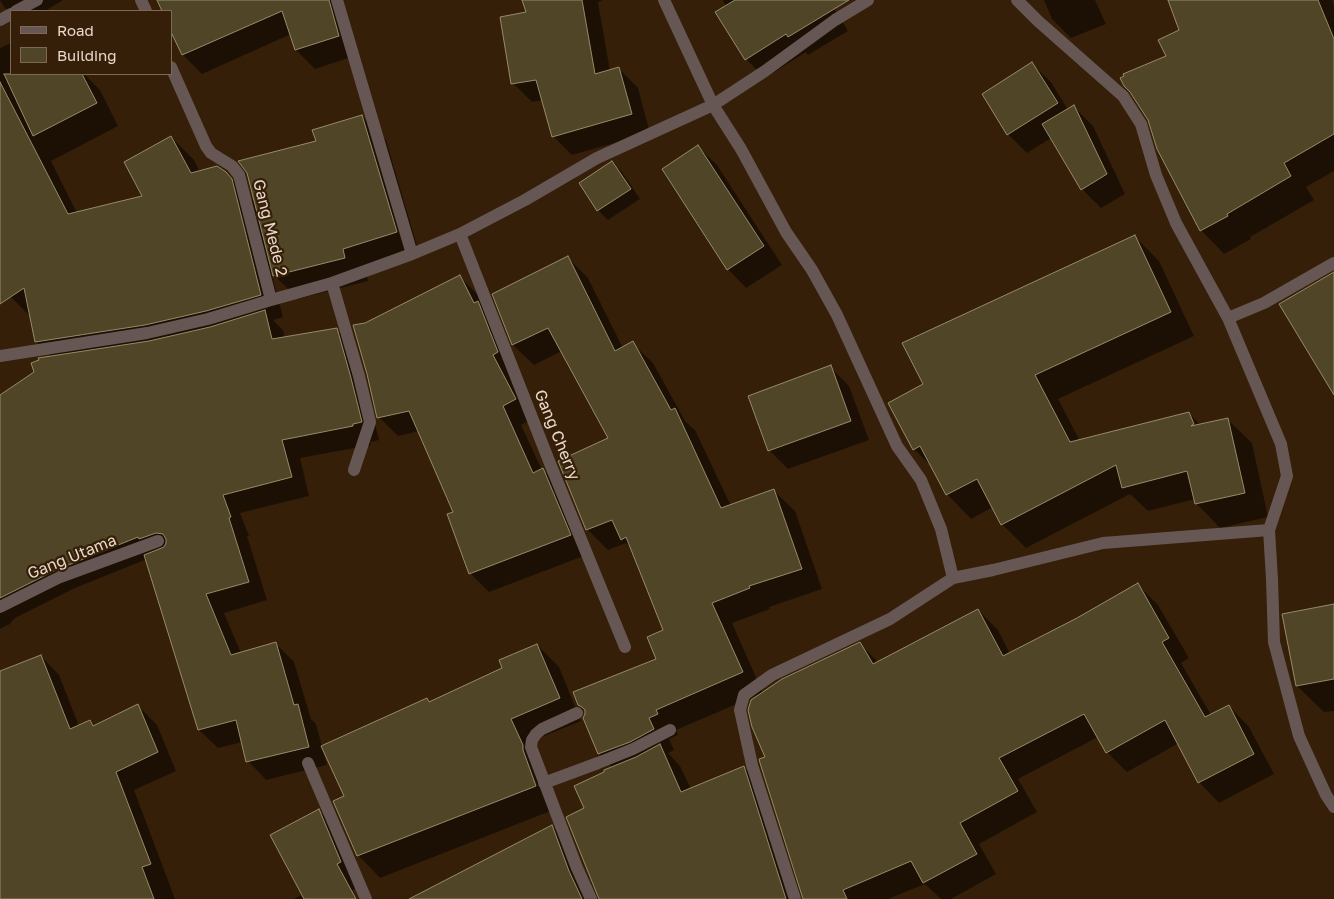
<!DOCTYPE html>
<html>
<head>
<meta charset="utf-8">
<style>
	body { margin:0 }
	#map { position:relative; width:1334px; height:899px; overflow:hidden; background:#361f08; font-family:"Golos Text",sans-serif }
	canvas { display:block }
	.legend { position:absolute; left:10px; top:10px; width:162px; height:65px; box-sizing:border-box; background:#361f08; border:1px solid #7e6956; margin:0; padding:6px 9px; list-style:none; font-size:15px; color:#e9d9cc }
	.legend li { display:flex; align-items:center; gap:10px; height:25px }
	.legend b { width:25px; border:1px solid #7e6956 }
</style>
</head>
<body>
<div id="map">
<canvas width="1334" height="899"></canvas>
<ul class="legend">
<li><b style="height:6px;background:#675754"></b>Road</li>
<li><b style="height:14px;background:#504627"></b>Building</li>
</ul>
</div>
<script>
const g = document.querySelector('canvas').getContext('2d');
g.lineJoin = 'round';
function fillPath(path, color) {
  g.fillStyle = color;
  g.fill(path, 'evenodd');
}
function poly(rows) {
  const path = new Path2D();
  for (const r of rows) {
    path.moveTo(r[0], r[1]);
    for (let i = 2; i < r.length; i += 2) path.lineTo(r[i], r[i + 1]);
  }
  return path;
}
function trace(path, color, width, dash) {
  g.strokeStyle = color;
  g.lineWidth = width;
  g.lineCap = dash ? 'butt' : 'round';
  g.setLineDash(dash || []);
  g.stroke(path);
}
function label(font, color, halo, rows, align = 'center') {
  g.font = font + ' "Golos Text",sans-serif';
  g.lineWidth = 4.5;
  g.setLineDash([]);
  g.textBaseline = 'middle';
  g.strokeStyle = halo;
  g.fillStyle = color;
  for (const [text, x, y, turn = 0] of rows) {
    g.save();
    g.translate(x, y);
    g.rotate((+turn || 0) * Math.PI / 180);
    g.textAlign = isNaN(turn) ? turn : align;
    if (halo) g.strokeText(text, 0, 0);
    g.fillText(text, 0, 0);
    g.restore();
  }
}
fillPath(poly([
	[0,0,63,0,45,11,11,11,11,14,4,7],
	[158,0,341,0,357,55,315,69,296,50,291,34,202,74,183,55,171,29,171,11,163,11],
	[524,0,603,0,598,2,610,71,619,69,638,88,650,133,572,155,553,136,543,100,532,102,513,83,528,13],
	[723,0,829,0,848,31,808,55,806,52,765,78,746,59],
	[1044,0,1095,0,1106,24,1071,38,1052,19],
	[1169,0,1332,0,1334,6,1334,171,1306,187,1314,200,1250,237,1251,239,1224,254,1201,230,1149,119,1131,92,1168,56,1180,30],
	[11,43,11,74,84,74,100,90,118,126,51,161,77,213,144,196,171,137,194,160,200,172,226,173,249,196,257,206,318,142,362,116,386,140,420,256,366,273,368,281,298,299,271,272,283,317,273,320,283,330,285,338,336,329,355,348,369,398,379,440,370,442,371,445,300,458,309,496,240,513,249,536,247,536,267,600,224,613,241,653,275,643,294,662,311,719,316,724,322,746,427,700,430,703,504,668,537,645,559,667,581,721,532,741,558,808,380,878,358,855,345,796,324,750,323,751,327,765,266,780,248,761,243,742,218,748,199,730,147,559,75,588,15,618,12,621,10,624,0,629,0,397,36,373,52,357,36,342,31,317,11,297,0,300,0,48],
	[1032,64,1051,82,1068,110,1074,107,1093,126,1125,194,1101,208,1082,189,1051,138,1027,153,1008,134],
	[698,147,717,165,782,265,746,288,728,269],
	[612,162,622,172,640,199,608,220,598,210,580,183],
	[1135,237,1159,261,1194,336,1058,399,1080,441,1189,413,1200,425,1227,419,1252,443,1268,517,1220,528,1196,503,1195,499,1148,511,1130,494,1026,548,1002,524,993,507,971,519,947,494,934,469,914,449,925,385],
	[567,257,588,278,623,348,632,343,653,363,685,421,695,430,731,506,774,491,795,511,822,589,769,607,770,609,732,623,763,693,860,644,879,663,978,610,998,630,1010,654,1078,619,1138,585,1158,605,1189,658,1181,663,1211,715,1229,706,1249,727,1274,774,1219,803,1199,782,1179,743,1127,772,1107,752,1098,737,1018,779,1037,812,979,844,996,874,951,899,941,899,925,884,888,899,804,899,767,757,760,694,676,730,678,735,669,739,674,750,668,753,680,766,691,789,744,767,764,787,799,899,600,899,586,809,606,772,612,767,599,754,586,711,579,704,658,659,665,631,632,548,626,543,608,550,587,529,610,439,562,351,534,365,513,345,494,294],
	[460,277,479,296,534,418,521,425,542,470,543,470,562,489,589,554,489,592,470,573,454,513,419,431,398,436,379,417,366,324],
	[830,367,849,386,869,440,788,469,769,450],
	[1334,606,1334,711,1324,712,1297,686],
	[41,656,59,675,79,726,90,721,95,726,138,706,157,725,176,771,134,790,175,899,0,899,0,672],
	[318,810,337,829,358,887,337,899,310,899],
	[552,826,572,847,592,899,412,899],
	[301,895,305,899,294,899]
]), '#0007');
const building = poly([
	[157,0,329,0,339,36,295,50,282,11,182,55,171,32,171,11,162,11,157,0],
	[522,0,582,0,595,74,619,67,632,114,552,137,536,80,511,84,500,17,526,12,522,0],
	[735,0,849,0,788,37,786,34,745,60,715,12,735,0],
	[1168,0,1318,0,1334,39,1334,134,1284,163,1291,176,1227,214,1228,216,1200,231,1157,149,1148,120,1130,92,1124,86,1120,78,1124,76,1123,74,1166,56,1158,40,1179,30,1168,0],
	[1032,62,1058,103,1007,135,982,94,1032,62],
	[4,74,82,74,97,103,33,136,4,74],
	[0,82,68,214,142,196,124,162,171,136,191,173,217,166,226,172,232,179,261,295,206,311,145,325,35,342,24,288,0,304,0,82],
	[1074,105,1107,174,1081,190,1042,124,1074,105],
	[362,115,397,232,343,249,345,258,273,276,247,173,238,161,316,141,312,130,362,115],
	[698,145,764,246,727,270,662,169,698,145],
	[612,161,631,189,597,211,579,183,612,161],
	[1135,235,1171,312,1035,375,1070,442,1189,412,1194,424,1191,426,1228,418,1245,493,1195,504,1187,471,1122,488,1116,465,1001,525,977,479,946,495,920,446,913,450,888,403,923,384,902,343,1135,235],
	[568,256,615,351,633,341,671,410,675,408,721,508,774,489,802,569,749,586,750,588,712,603,743,672,656,710,658,714,649,718,654,729,630,742,598,754,583,718,585,714,585,710,582,707,578,705,573,692,656,659,647,637,663,630,626,537,621,540,612,520,586,530,558,461,608,438,548,328,512,345,492,294,568,256],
	[1334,272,1334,395,1279,304,1334,272],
	[460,275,474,303,478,301,498,352,493,355,516,399,503,406,533,473,543,468,571,535,469,574,447,514,453,512,409,411,377,418,367,374,353,325,365,323,460,275],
	[265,310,272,339,337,328,351,378,362,422,353,424,353,426,282,440,292,477,223,495,231,517,229,518,249,582,206,594,231,655,276,642,294,705,298,704,309,747,246,762,236,720,198,730,144,555,164,547,166,543,166,539,163,534,156,533,139,539,138,537,56,570,0,598,0,395,34,372,31,363,39,360,38,358,149,341,210,327,265,310],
	[831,365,851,421,768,451,748,396,831,365],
	[1138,583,1169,638,1162,642,1205,717,1229,705,1254,754,1198,783,1165,720,1106,753,1084,714,999,758,1018,791,960,823,977,854,923,883,911,861,843,890,847,899,803,899,760,763,759,759,765,757,752,727,748,710,751,700,782,679,860,642,873,664,978,609,1003,656,1077,618,1138,583],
	[1334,604,1334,679,1296,686,1282,614,1334,604],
	[537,644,560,698,511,719,523,745,523,750,536,786,357,856,333,801,344,796,321,746,427,698,429,702,502,668,499,660,537,644],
	[41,655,70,729,90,720,93,726,138,704,158,752,116,772,151,864,142,867,154,899,0,899,0,671,41,655],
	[660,744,681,792,744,766,786,899,599,899,566,817,584,808,574,786,604,772,604,770,636,757,660,744],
	[319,809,341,862,337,864,356,899,304,899,270,835,319,809],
	[552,825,569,871,582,899,409,899,552,825]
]);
fillPath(building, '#504627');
trace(building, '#968b69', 1);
trace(poly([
	[141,0,146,11],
	[337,0,412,254],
	[664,0,713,105,741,149,786,232,812,270,837,315,897,446,921,480,941,529,953,578,993,570,1103,543,1269,530],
	[1017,0,1038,21,1123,96,1141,124,1156,175,1176,223,1228,318,1281,444,1287,476,1269,530,1272,579,1274,642,1299,736,1326,795,1334,807],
	[16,11,37,0],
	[0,20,11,14],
	[171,67,206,146,211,153,232,166,239,175,271,300],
	[460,234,551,466,625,647],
	[332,283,359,376,370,422,354,470],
	[1228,318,1264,303,1334,263],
	[0,356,147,333,208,319,271,300,332,283,412,254,460,234,525,200,597,158,713,105,765,71,835,20,868,0],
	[0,607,60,577,158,541],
	[577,713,542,729,536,734,532,740,531,747,577,868,591,899],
	[308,763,366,899],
	[544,783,598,763,633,749,670,730],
	[795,899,752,765,740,710,744,695,772,675,890,619,953,578]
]), '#675754', 12);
label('16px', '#e9d9cc', '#361f08', [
	["Gang Mede 2",270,228,76],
	["Gang Cherry",557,435,68],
	["Gang Utama",72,557,-22]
]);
</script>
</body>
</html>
